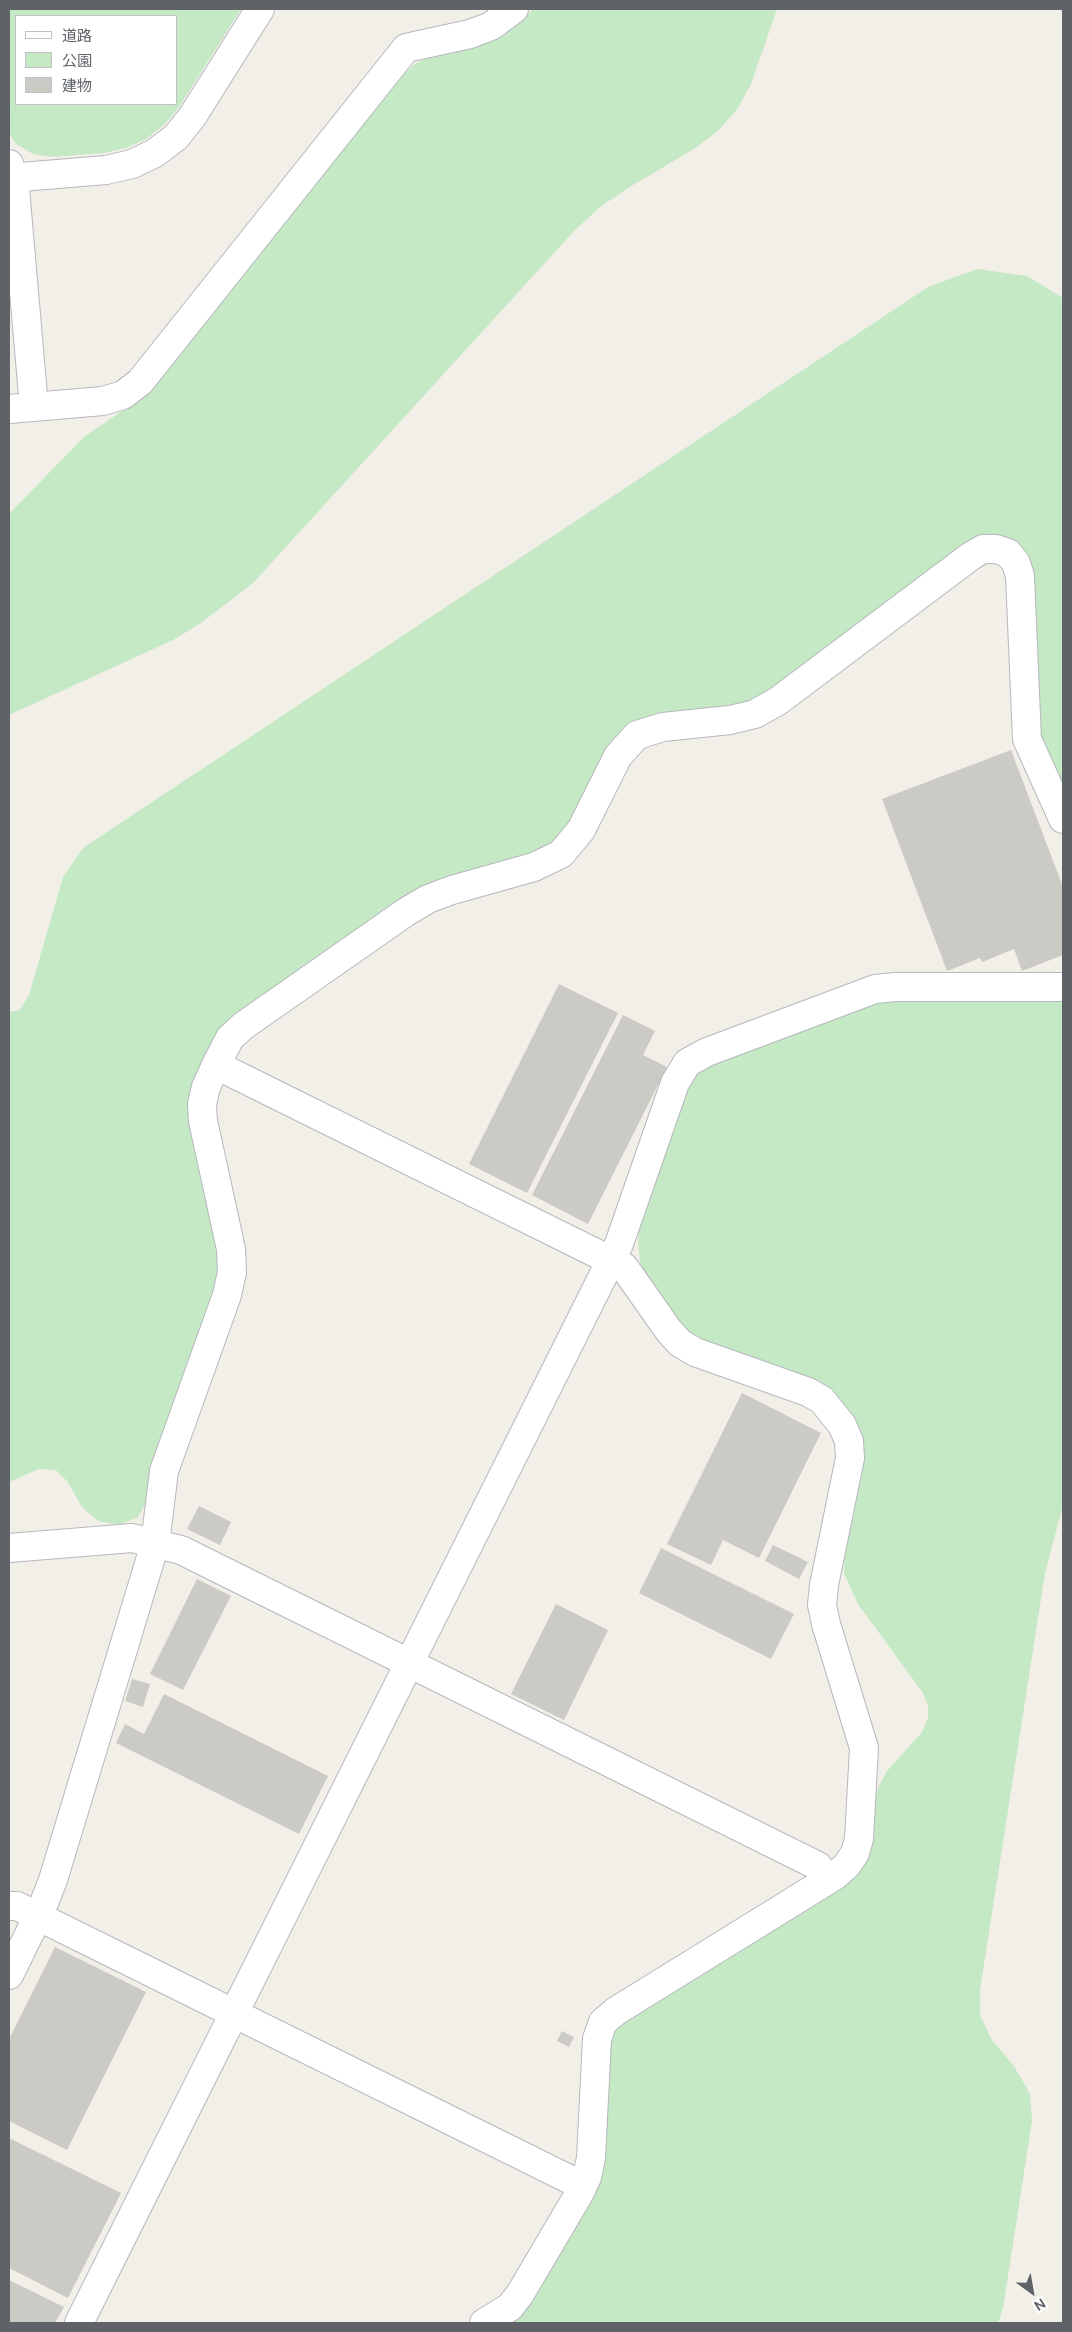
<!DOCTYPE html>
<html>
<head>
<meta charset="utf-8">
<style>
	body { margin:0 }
	#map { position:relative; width:1072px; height:2332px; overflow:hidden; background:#f1efe8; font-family:Ubuntu,"Noto Sans JP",sans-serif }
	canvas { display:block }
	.frame { position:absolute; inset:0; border:10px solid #5f6368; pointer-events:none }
	.legend { position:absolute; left:15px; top:15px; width:162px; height:90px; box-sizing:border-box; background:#fff; border:1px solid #bfc1c3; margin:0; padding:6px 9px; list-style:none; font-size:15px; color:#5f6368 }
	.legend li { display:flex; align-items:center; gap:10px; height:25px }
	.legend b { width:25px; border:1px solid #bfc1c3 }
	.north { position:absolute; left:1007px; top:2267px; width:50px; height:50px; -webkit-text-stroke:4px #fff; paint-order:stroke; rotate:148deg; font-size:14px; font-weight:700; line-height:20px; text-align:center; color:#5f6368 }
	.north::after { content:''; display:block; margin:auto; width:18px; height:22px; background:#5f6368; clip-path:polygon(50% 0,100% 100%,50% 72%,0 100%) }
</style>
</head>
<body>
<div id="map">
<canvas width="1072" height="2332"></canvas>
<div class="frame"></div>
<ul class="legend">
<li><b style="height:6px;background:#fff"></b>道路</li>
<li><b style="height:14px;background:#c5e8c5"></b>公園</li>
<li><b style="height:14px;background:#cccac5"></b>建物</li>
</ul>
<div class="north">N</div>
</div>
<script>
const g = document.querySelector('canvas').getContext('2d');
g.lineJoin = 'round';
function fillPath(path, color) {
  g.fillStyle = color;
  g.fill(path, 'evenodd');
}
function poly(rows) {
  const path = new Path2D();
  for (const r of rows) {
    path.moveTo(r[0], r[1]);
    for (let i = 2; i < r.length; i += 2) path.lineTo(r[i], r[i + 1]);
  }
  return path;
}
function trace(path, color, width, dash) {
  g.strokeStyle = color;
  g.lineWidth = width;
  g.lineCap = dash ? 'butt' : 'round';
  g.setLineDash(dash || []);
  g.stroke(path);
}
fillPath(poly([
	[9,9,241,9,179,107,164,125,146,139,126,148,104,153,52,157,33,154,16,144,9,133],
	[16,16,176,16,176,104,16,104],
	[533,9,777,9,751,84,738,108,718,131,694,149,628,188,600,207,575,230,253,583,201,623,173,640,9,715,9,514,84,437,150,392,400,77,415,64,432,56,473,47,497,39,519,24],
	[977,269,1027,276,1063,298,1063,794,1037,736,1015,544,751,703,728,709,660,715,554,845,530,857,449,879,212,1047,221,1271,148,1499,138,1517,119,1525,98,1521,82,1507,67,1481,56,1470,39,1469,9,1482,9,1012,20,1010,29,995,63,877,83,848,928,287],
	[1063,998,1063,1505,1045,1573,980,1990,980,2015,992,2040,1014,2066,1030,2094,1032,2121,1003,2308,998,2323,506,2323,589,2199,608,2041,612,2029,843,1884,879,1786,887,1771,922,1732,928,1718,928,1706,923,1693,858,1604,844,1573,844,1543,860,1438,687,1335,648,1282,640,1261,638,1241,640,1218,685,1088,695,1071,878,1000]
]), '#c5e8c5');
fillPath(poly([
	[1011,750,1063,887,1063,955,1022,971,1014,949,982,962,980,958,947,971,882,799],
	[559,984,618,1013,527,1193,469,1164],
	[623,1015,655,1031,643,1055,667,1067,588,1224,532,1195],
	[742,1393,821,1433,759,1558,723,1540,711,1565,667,1544],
	[199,1506,231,1522,220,1545,187,1529],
	[773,1545,808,1562,799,1579,765,1561],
	[661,1548,794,1614,771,1659,639,1593],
	[197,1579,231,1596,183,1690,150,1674],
	[556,1604,608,1630,564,1720,511,1694],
	[132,1679,150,1684,143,1707,125,1701],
	[164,1694,328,1776,299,1834,116,1743,125,1724,144,1734],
	[55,1947,146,1992,67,2150,9,2121,9,2039],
	[562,2031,574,2037,569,2047,557,2041],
	[9,2138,121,2193,68,2298,9,2268],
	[9,2280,64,2307,55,2323,9,2323]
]), '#cccac5');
const minor = poly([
	[9,164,14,177,34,407],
	[9,178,106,170,132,164,155,153,176,137,192,117,260,9],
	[9,409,103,401,123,395,140,382,406,48,470,34,491,26,514,9],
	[216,1065,624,1267,669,1331,680,1343,695,1352,808,1392,822,1400,842,1425,849,1441,850,1458,824,1585,822,1605,826,1624,864,1748,859,1839,855,1853,847,1865,836,1875,616,2011,603,2022,597,2039,591,2158,587,2177,579,2194,520,2294,510,2307,484,2323],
	[9,1548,132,1538,181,1550,818,1866,827,1880],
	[9,1906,17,1906,583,2186],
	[9,1975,42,1908,53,1880,155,1544,164,1471,227,1295,232,1272,231,1249,203,1121,202,1104,206,1087,216,1065,230,1038,243,1026,406,912,428,899,452,890,534,867,561,854,581,830,618,756,637,735,663,727,730,720,755,714,778,701,971,556,983,549,996,549,1008,553,1016,563,1020,576,1027,739,1063,819],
	[79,2323,619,1244,675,1083,687,1063,707,1052,875,989,896,987,1063,987]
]);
trace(minor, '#b5b8bc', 30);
trace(minor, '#fff', 28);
</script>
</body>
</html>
